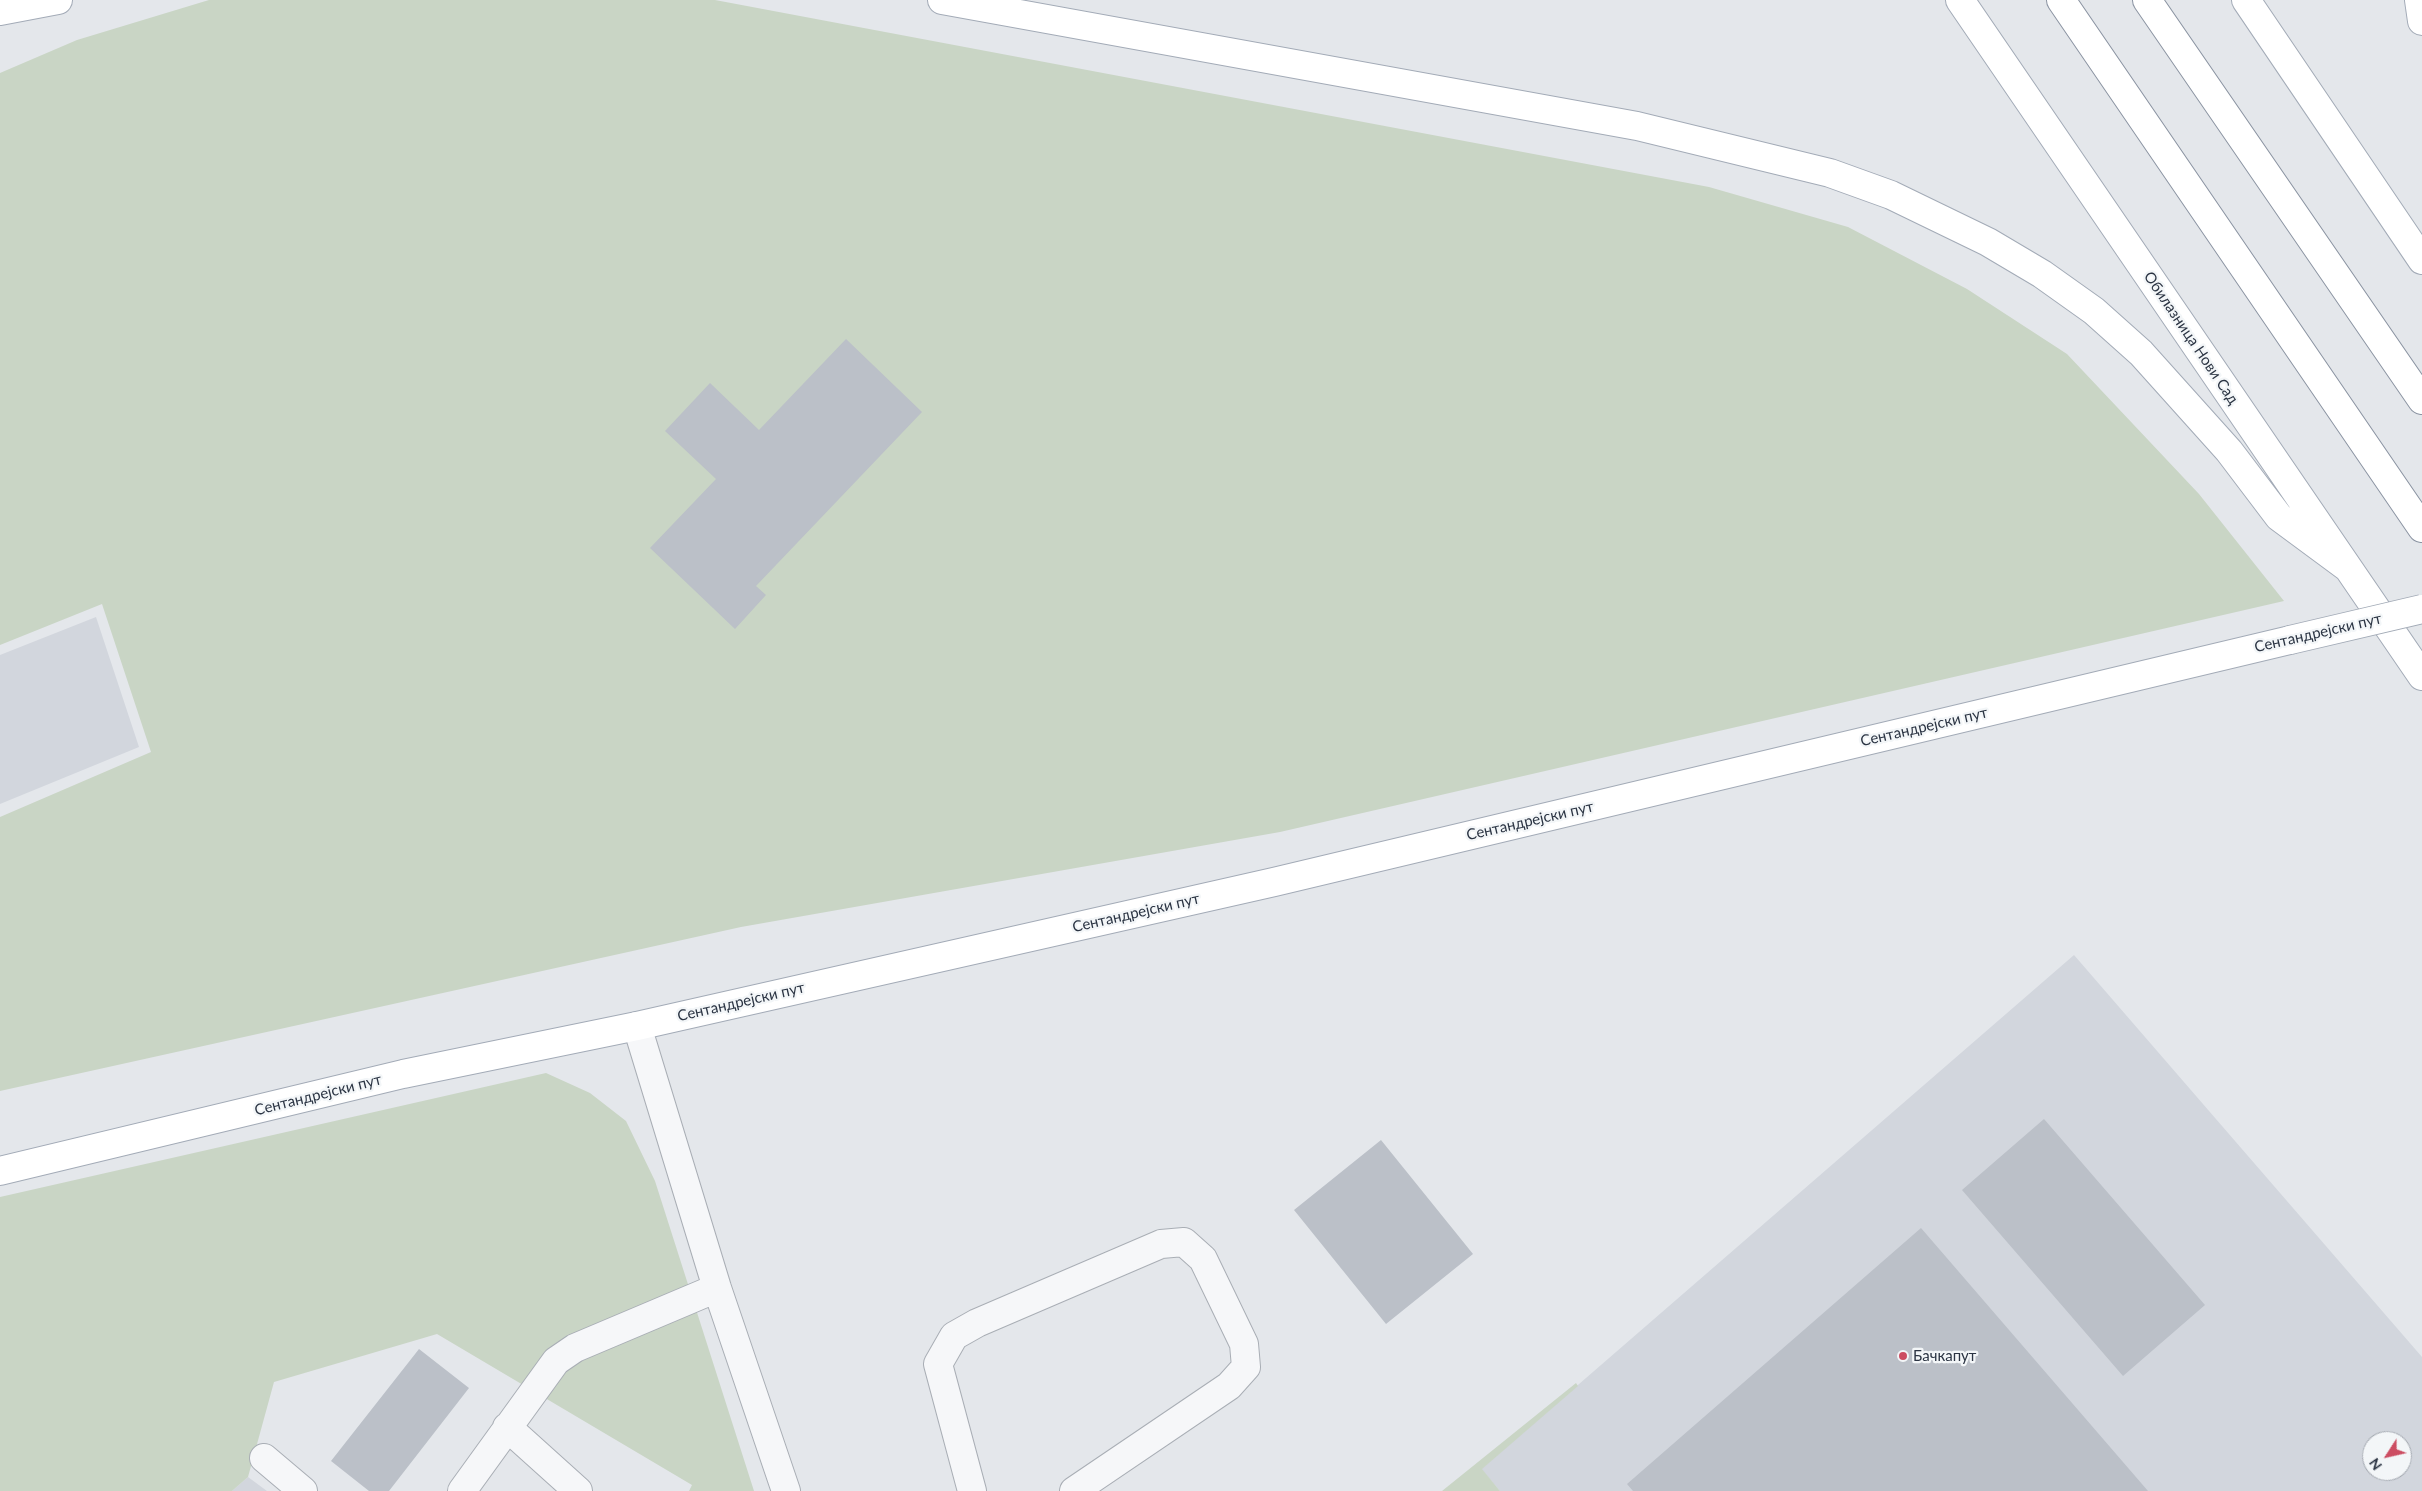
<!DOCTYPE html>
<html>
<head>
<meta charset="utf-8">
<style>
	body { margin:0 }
	#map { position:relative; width:2422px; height:1491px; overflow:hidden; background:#e4e7eb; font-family:Lato,sans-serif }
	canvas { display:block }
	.north { position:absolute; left:2362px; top:1431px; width:50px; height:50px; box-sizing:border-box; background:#f3f6f8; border:1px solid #a3a8b0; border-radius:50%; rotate:235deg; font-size:14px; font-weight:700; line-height:20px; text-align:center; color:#2b3443 }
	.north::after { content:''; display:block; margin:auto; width:18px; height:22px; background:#cc4d62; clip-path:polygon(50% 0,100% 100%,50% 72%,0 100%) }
</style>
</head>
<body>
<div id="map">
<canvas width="2422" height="1491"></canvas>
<div class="north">N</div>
</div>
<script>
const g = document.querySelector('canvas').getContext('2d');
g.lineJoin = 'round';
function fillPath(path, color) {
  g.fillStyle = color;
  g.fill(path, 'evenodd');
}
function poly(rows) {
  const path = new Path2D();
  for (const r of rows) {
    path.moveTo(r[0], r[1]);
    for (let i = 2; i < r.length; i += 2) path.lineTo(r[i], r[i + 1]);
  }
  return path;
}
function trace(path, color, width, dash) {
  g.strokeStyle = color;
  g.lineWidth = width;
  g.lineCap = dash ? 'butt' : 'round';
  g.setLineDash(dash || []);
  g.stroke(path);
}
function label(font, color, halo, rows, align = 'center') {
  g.font = font + ' Lato,sans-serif';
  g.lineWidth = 4.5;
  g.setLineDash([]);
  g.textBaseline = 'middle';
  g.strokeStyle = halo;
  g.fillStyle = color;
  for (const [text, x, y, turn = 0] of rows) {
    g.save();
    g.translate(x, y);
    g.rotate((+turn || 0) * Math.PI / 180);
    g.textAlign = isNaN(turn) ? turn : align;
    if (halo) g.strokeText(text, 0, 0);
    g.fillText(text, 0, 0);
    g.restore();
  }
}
fillPath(poly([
	[96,617,139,747,0,804,0,655],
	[2074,955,2422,1357,2422,1491,1500,1491,1481,1469],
	[2372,1441,2402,1441,2402,1471,2372,1471],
	[248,1477,267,1491,232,1491]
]), '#d2d6dd');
fillPath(poly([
	[209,0,715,0,1709,187,1848,227,1967,289,2067,354,2199,494,2284,601,1280,832,741,927,0,1091,0,817,151,752,102,604,0,645,0,73,77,40],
	[546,1073,590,1093,626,1121,655,1181,754,1491,689,1491,692,1485,437,1334,274,1382,248,1477,232,1491,0,1491,0,1197],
	[1576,1383,1578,1386,1482,1469,1500,1491,1442,1491]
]), '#c9d5c5');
fillPath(poly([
	[846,339,922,412,756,586,766,595,735,629,650,548,716,479,665,431,710,383,759,430],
	[2044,1119,2205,1305,2123,1376,1962,1190],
	[1381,1140,1473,1254,1386,1324,1294,1210],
	[1921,1228,2148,1491,1633,1491,1627,1484],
	[419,1349,469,1388,389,1491,369,1491,331,1461]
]), '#bbc0c8');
const minor = poly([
	[637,1026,717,1288,786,1491],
	[507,1427,578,1491],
	[264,1458,303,1491],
	[462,1491,556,1361,575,1348,717,1288],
	[972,1491,938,1364,954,1336,977,1323,1161,1244,1184,1242,1203,1259,1244,1344,1246,1367,1229,1386,1074,1491]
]);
const major = poly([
	[942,0,1637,126,1830,173,1891,195,1988,242,2042,274,2094,311,2141,353,2229,451,2279,517,2348,568],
	[1960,0,2422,676],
	[2246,0,2422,260],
	[2419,0,2422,21],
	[0,11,58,0],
	[0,1171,403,1074,637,1026,1274,882,2290,640]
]);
const highway = poly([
	[2061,0,2422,528],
	[2147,0,2422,400]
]);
trace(minor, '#a9aeb5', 30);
trace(major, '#a3abb7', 30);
trace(highway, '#8b94a2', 30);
trace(minor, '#f6f7f9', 28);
trace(major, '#fff', 28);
trace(highway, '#fff', 28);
const majorBridge = poly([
	[2290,640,2422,609]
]);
trace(majorBridge, '#a3abb7', 30, []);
trace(majorBridge, '#fff', 28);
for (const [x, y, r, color] of [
	[1903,1356,5,"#cc4d62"]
]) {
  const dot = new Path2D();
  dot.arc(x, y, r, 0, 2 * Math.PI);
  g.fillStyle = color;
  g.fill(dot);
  trace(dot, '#f3f6f8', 2);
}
label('15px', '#2b3443', '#f3f6f8', [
	["Обилазница Нови Сад",2191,338,56],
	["Сентандрејски пут",2318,633,-13],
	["Сентандрејски пут",1924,727,-13],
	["Сентандрејски пут",1530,821,-13],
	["Сентандрејски пут",1136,913,-13],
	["Сентандрејски пут",741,1002,-13],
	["Сентандрејски пут",318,1095,-14]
]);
label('15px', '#2b3443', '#f3f6f8', [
	["Бачкапут",1913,1356]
], 'left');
</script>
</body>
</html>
